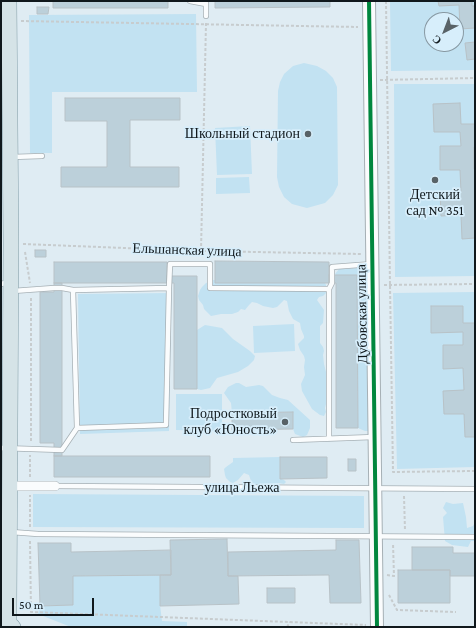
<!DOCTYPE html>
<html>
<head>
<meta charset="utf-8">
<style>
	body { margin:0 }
	#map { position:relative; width:476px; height:628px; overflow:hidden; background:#dfecf3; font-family:"Crimson Pro",serif }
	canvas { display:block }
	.frame { position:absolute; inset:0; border:2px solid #10181c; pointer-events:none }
	.north { position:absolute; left:424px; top:12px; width:40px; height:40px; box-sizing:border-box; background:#d7eefb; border:1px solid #8798a2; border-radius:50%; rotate:222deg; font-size:11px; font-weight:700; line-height:16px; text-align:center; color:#10181c }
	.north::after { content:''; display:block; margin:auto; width:14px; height:18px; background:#586267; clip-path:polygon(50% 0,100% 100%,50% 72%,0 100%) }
	.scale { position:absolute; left:12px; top:598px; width:82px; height:18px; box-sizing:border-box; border:2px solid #10181c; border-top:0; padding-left:5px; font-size:12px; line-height:14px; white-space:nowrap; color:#10181c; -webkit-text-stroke:3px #d7eefb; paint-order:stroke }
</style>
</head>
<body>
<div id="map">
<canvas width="476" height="628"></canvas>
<div class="frame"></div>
<div class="north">С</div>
<div class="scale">50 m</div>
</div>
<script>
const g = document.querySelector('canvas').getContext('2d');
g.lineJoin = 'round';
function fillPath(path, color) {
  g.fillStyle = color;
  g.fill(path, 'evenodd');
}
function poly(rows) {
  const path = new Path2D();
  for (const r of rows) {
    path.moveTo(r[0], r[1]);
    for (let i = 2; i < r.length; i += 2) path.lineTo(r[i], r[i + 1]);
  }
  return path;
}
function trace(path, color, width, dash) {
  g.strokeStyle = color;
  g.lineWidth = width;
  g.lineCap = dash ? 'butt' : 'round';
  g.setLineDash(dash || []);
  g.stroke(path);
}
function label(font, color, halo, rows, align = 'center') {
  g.font = font + ' "Crimson Pro",serif';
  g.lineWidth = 3.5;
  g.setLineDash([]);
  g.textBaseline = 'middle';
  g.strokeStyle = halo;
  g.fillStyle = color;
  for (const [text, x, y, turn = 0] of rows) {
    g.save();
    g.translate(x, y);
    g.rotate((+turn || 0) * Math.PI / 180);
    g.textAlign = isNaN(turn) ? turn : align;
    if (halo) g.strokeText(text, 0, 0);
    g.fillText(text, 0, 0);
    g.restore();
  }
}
fillPath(poly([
	[390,1,475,1,475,70,391,71],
	[432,20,456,20,456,44,432,44],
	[196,14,197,92,52,92,52,153,30,153,29,15],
	[304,63,317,66,326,71,333,78,337,87,338,185,333,195,325,203,307,208,292,204,284,197,279,187,277,177,278,91,280,82,284,74,293,66],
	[394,84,475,84,475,276,395,277],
	[250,126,252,174,217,175,215,128],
	[249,177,250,193,216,194,216,178],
	[359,268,364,269,368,272,369,431,365,431,358,428,357,275,336,275,335,274,339,269,346,269],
	[213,280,215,280,216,283,325,283,326,285,326,293,323,296,319,297,317,300,324,310,323,323,320,326,320,343,323,347,324,351,323,355,324,364,328,380,326,392,327,400,325,408,326,412,324,416,320,415,312,409,302,391,301,384,305,375,304,367,305,360,304,356,300,350,298,344,304,338,304,336,301,329,300,323,293,319,289,311,287,301,284,300,277,307,273,308,263,306,257,303,252,302,249,305,245,310,241,309,238,312,232,314,221,314,211,316,204,309,203,305,199,300,198,296,200,290,202,287,206,283],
	[475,292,475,467,397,469,393,293],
	[171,293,169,431,80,434,78,294],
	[294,324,295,351,254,353,253,326],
	[205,325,222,328,233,339,250,351,255,356,254,360,248,366,238,372,217,378,210,388,201,390,197,389,197,330],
	[236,383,239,383,246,387,259,385,263,386,272,395,280,398,288,400,310,420,310,428,307,435,303,437,295,434,293,429,293,412,232,413,231,403,224,393,228,387],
	[176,394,222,394,222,431,176,430],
	[280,457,280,478,284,480,286,482,284,484,278,483,258,486,255,485,251,481,249,475,244,473,238,480,233,483,230,482,226,478,225,475,224,469,226,467,233,462,233,458],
	[33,494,364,496,364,528,33,527],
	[446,502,453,504,463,503,466,517,467,528,473,526,475,522,475,541,471,541,468,547,452,545,445,541,443,517,447,513,443,508],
	[160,575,160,605,162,621,187,622,187,627,71,627,38,614,40,606,73,605,73,576]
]), '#c2e2f2');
const building = poly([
	[53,1,168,1,168,8,53,8,53,1],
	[215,1,330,1,330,7,215,8,215,1],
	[438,1,472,1,472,6,475,6,475,28,460,29,459,5,439,6,438,1],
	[37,7,49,7,48,14,37,14,37,7],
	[475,42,475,59,467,60,465,43,475,42],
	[65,98,180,98,180,120,130,120,130,167,179,167,179,187,61,187,61,167,107,167,107,121,65,121,65,98],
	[460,103,461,124,475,124,475,147,474,147,474,169,475,169,475,238,462,239,461,215,441,216,440,192,461,192,460,170,440,170,440,146,461,146,460,132,434,132,433,104,460,103],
	[35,250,46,250,46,257,35,257,35,250],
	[215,261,329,262,329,283,215,283,215,261],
	[54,262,167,262,167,283,54,283,54,262],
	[329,275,357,275,358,428,336,428,336,283,329,283,329,275],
	[167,276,197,276,197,389,174,389,174,283,167,283,167,276],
	[54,283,62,283,62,456,54,456,54,443,40,443,40,292,54,292,54,283],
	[431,306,463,306,463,323,475,323,475,437,465,437,464,414,444,414,443,391,464,390,463,368,443,369,443,345,463,345,463,332,431,333,431,306],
	[293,412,293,429,232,430,232,413,293,412],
	[54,456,210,456,210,477,54,477,54,456],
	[280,457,327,457,327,478,280,479,280,457],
	[348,459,356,459,356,471,348,471,348,459],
	[227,539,228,576,238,576,239,604,160,606,160,575,171,575,170,540,227,539],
	[336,540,359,540,361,603,330,603,329,575,228,576,228,552,336,550,336,540],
	[38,543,71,543,71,552,171,550,171,575,73,576,73,605,40,606,38,543],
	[412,547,453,547,453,553,475,553,475,576,450,576,450,570,412,570,412,547],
	[398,570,450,570,450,603,398,603,398,570],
	[267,588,295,588,295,603,267,603,267,588]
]);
fillPath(building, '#bcd0da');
trace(building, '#b8c2c7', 1);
const service = poly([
	[190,1,206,4],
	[206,16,206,1],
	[12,157,42,156],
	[1,284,9,282],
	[73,290,77,428,166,425,169,288],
	[13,291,54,288,62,288,73,290,169,288,170,264,210,264,210,288,329,289,332,283,332,267,372,264],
	[329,439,329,289],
	[293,440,374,437],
	[1,448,62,450,77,428],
	[55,486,475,489],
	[11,532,38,534,475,537]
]);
const minor = poly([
	[10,486,55,486]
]);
const tertiary = poly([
	[369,1,377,627]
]);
const primary = poly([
	[9,1,11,244,9,607,9,623,13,627]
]);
trace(service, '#a6b0b5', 6);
trace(minor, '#a6b0b5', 10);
trace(tertiary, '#a6b0b5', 14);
trace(primary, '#829da7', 16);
trace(poly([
	[386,1,390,285,393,472,475,471],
	[21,21,358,27],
	[380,80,475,78],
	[23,244,201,251,362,254],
	[201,251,206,23],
	[25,252,30,283],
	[384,285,475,284],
	[31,441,31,297],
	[30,477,30,455],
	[404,496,405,530],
	[30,527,30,495],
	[30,541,31,612,366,625],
	[387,575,394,576,393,543],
	[389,595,397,610,456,612],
	[287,627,290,622]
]), '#c7ccce', 2, [3, 2]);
trace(service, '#fafcfd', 4.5);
trace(minor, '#fafcfd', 9);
trace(tertiary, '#fafcfd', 12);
trace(primary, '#d5e3e7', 15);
trace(poly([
	[369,1,377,627]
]), '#00873e', 4);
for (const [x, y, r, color] of [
	[308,134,4,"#586267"],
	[435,180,4,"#586267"],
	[285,422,4,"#586267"]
]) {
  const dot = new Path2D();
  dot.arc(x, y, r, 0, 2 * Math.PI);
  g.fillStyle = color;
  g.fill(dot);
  trace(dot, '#d7eefb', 1.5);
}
label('14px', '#10181c', '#d7eefb', [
	["Школьный стадион",300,134],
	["Детский",435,195,"center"],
	["сад № 351",435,211,"center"],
	["Подростковый",277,414],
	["клуб «Юность»",277,430]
], 'right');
label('14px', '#10181c', '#d7eefb', [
	["Ельшанская улица",187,250,2],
	["Дубовская улица",362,314,-91],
	["улица Льежа",242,488]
]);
</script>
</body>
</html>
